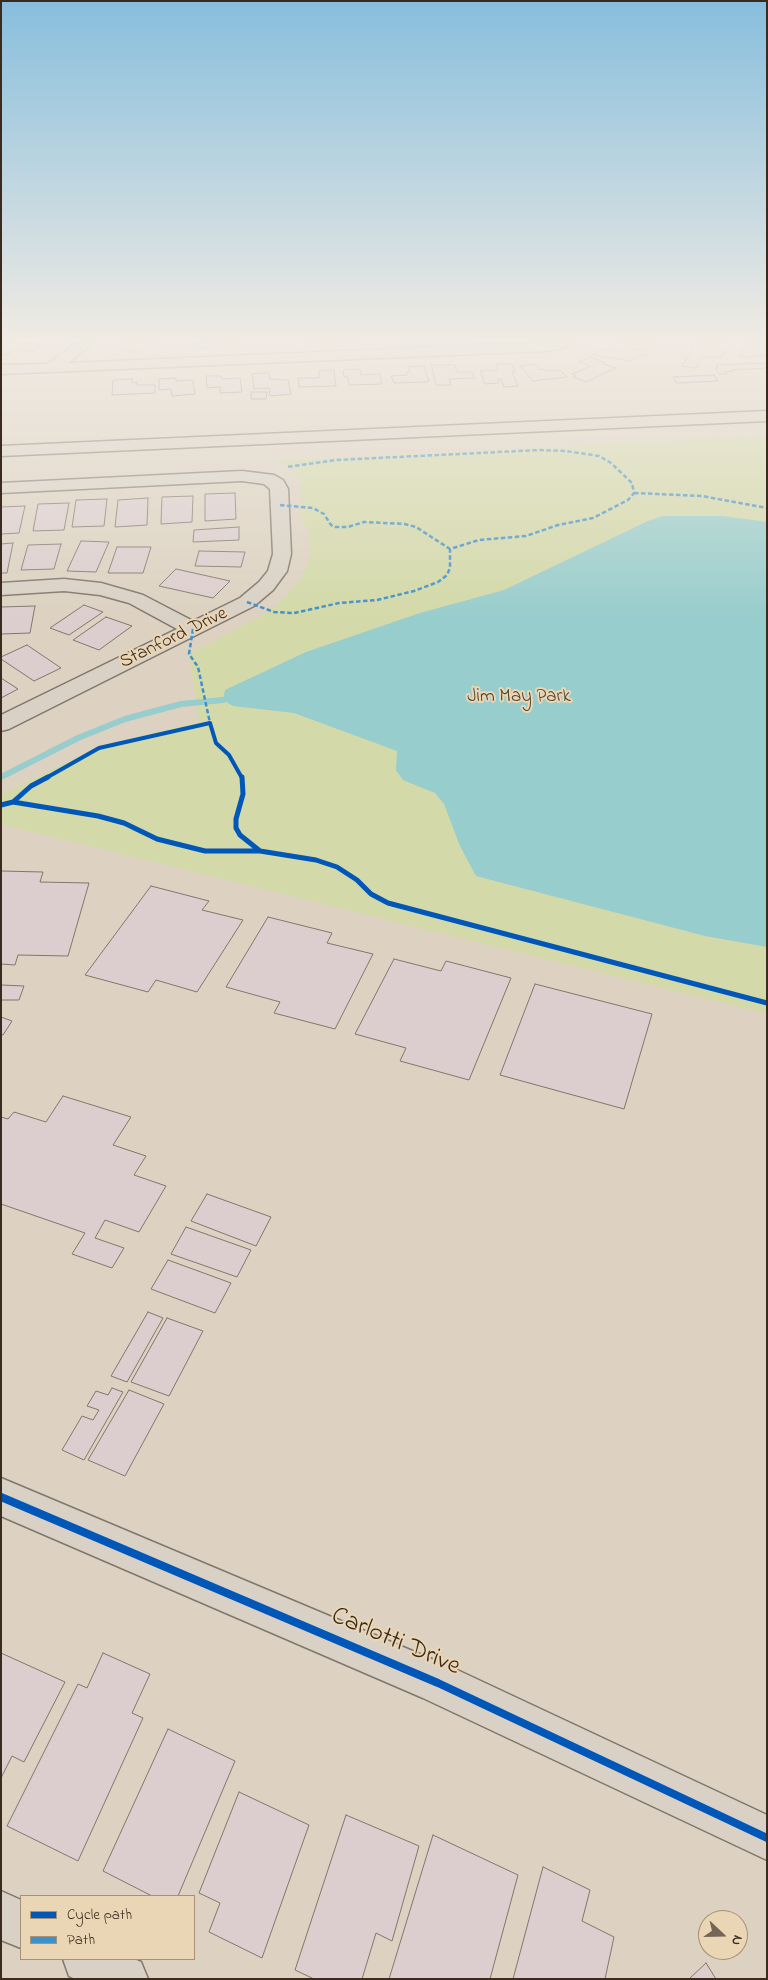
<!DOCTYPE html>
<html>
<head>
<meta charset="utf-8">
<style>
	body { margin:0 }
	#map { position:relative; width:768px; height:1980px; overflow:hidden; background:#ddd2c1; font-family:"Indie Flower",sans-serif }
	canvas { display:block }
	.frame { position:absolute; inset:0; border:2px solid #3b2a1e; pointer-events:none }
	.legend { position:absolute; left:20px; top:1895px; width:175px; height:65px; box-sizing:border-box; background:#ead6b4; border:1px solid #a49178; margin:0; padding:6px 9px; list-style:none; font-size:15px; color:#3b2a1e }
	.legend li { display:flex; align-items:center; gap:10px; height:25px }
	.legend b { width:25px; border:1px solid #a49178 }
	.north { position:absolute; left:698px; top:1910px; width:50px; height:50px; box-sizing:border-box; background:#ead6b4; border:1px solid #a49178; border-radius:50%; rotate:111deg; font-size:14px; font-weight:700; line-height:20px; text-align:center; color:#3b2a1e }
	.north::after { content:''; display:block; margin:auto; width:18px; height:22px; background:#746557; clip-path:polygon(50% 0,100% 100%,50% 72%,0 100%) }
</style>
</head>
<body>
<div id="map">
<canvas width="768" height="1980"></canvas>
<div class="frame"></div>
<ul class="legend">
<li><b style="height:6px;background:#0057b8"></b>Cycle path</li>
<li><b style="height:6px;background:#3e90ca"></b>Path</li>
</ul>
<div class="north">N</div>
</div>
<script>
const g = document.querySelector('canvas').getContext('2d');
g.lineJoin = 'round';
function fillPath(path, color) {
  g.fillStyle = color;
  g.fill(path, 'evenodd');
}
function poly(rows) {
  const path = new Path2D();
  for (const r of rows) {
    path.moveTo(r[0], r[1]);
    for (let i = 2; i < r.length; i += 2) path.lineTo(r[i], r[i + 1]);
  }
  return path;
}
function trace(path, color, width, dash) {
  g.strokeStyle = color;
  g.lineWidth = width;
  g.lineCap = dash ? 'butt' : 'round';
  g.setLineDash(dash || []);
  g.stroke(path);
}
function label(font, color, halo, rows, align = 'center') {
  g.font = font + ' "Indie Flower",sans-serif';
  g.lineWidth = 4;
  g.setLineDash([]);
  g.textBaseline = 'middle';
  g.strokeStyle = halo;
  g.fillStyle = color;
  for (const [text, x, y, turn = 0] of rows) {
    g.save();
    g.translate(x, y);
    g.rotate((+turn || 0) * Math.PI / 180);
    g.textAlign = isNaN(turn) ? turn : align;
    if (halo) g.strokeText(text, 0, 0);
    g.fillText(text, 0, 0);
    g.restore();
  }
}
fillPath(poly([
	[767,437,767,1014,1,824,1,795,96,747,199,721,189,654,259,617,280,603,302,577,308,563,310,546,307,529,300,517,302,485,296,472,288,466,274,461]
]), '#d3d9a8');
fillPath(poly([
	[663,516,723,516,767,522,767,947,705,936,476,876,460,846,444,804,435,793,403,780,396,770,397,751,294,713,233,706,223,700,225,690,306,652,420,613,504,590,648,521]
]), '#97cdcc');
trace(poly([
	[1,777,78,738,125,719,181,704,223,700]
]), '#97cdcc', 6);
const building = poly([
	[11,341,42,345,33,352,21,350,14,350,6,355,1,355,1,347,11,341],
	[119,341,156,341,141,353,121,350,131,343,119,341],
	[201,341,239,341,235,344,220,341,211,349,194,346,201,341],
	[311,341,357,341,348,341,342,346,309,343,311,341],
	[620,341,655,341,652,347,619,342,620,341],
	[697,341,731,341,722,357,702,357,696,368,682,366,697,341],
	[747,341,767,341,767,355,739,357,747,341],
	[624,346,650,352,645,356,639,355,630,361,593,355,601,349,612,351,615,349,620,350,624,346],
	[590,357,605,363,603,364,616,368,586,382,573,377,576,376,572,374,591,366,579,362,590,357],
	[767,363,767,368,732,370,733,371,725,372,727,374,719,374,715,368,718,368,716,365,767,363],
	[496,364,512,364,515,372,512,372,518,386,504,387,501,379,498,379,499,383,485,384,480,371,498,370,496,364],
	[535,364,540,370,544,369,546,371,560,370,567,377,533,381,520,366,535,364],
	[431,365,455,365,457,372,472,372,475,378,449,379,451,385,436,385,431,365],
	[424,366,429,382,394,383,391,376,407,375,407,372,410,372,408,367,424,366],
	[360,369,361,375,380,374,382,384,349,385,348,377,344,377,343,370,360,369],
	[334,370,336,386,299,387,298,378,319,378,319,371,334,370],
	[269,373,270,379,288,380,291,394,270,396,269,388,254,389,252,374,269,373],
	[714,375,718,381,676,383,673,377,714,375],
	[206,376,221,376,222,379,240,378,242,392,220,393,220,387,207,388,206,376],
	[176,378,176,381,193,380,195,394,172,396,171,389,159,390,159,379,176,378],
	[132,379,132,383,137,382,137,385,155,385,155,393,112,395,113,380,132,379],
	[251,392,267,392,266,399,251,399,251,392],
	[235,493,236,519,205,521,205,494,235,493],
	[193,496,192,522,161,524,162,497,193,496],
	[148,498,147,525,115,527,118,500,148,498],
	[107,499,104,526,72,527,76,500,107,499],
	[69,503,64,530,33,531,38,504,69,503],
	[25,506,19,533,1,534,1,507,25,506],
	[239,527,239,540,193,542,194,530,239,527],
	[81,541,109,542,96,572,67,571,81,541],
	[13,543,7,573,1,573,1,544,13,543],
	[61,544,54,569,21,570,28,545,61,544],
	[117,547,151,547,143,573,108,573,117,547],
	[199,551,245,552,241,567,195,566,199,551],
	[176,569,230,581,213,598,159,586,176,569],
	[84,605,103,612,69,635,50,628,84,605],
	[35,606,30,633,1,634,1,607,35,606],
	[106,617,132,626,99,650,73,640,106,617],
	[27,645,61,668,34,681,1,659,1,657,27,645],
	[1,678,18,689,1,698,1,678],
	[1,871,43,872,40,882,89,883,68,956,18,955,15,965,1,964,1,871],
	[151,886,209,901,202,910,243,920,197,992,156,980,148,992,85,975,151,886],
	[268,917,332,933,327,943,373,954,335,1029,274,1013,280,1002,226,987,268,917],
	[394,959,441,971,446,961,511,978,469,1080,400,1061,406,1048,355,1034,394,959],
	[535,984,652,1014,624,1109,500,1075,535,984],
	[1,985,24,986,19,1000,1,1000,1,985],
	[1,1017,12,1021,3,1035,1,1034,1,1017],
	[63,1096,131,1117,113,1145,146,1156,134,1175,166,1186,139,1232,105,1220,95,1238,124,1248,112,1268,72,1254,85,1233,1,1204,1,1117,8,1119,14,1112,46,1122,63,1096],
	[207,1194,271,1217,256,1246,191,1221,207,1194],
	[186,1227,251,1250,237,1277,171,1254,186,1227],
	[168,1260,231,1283,215,1313,151,1289,168,1260],
	[148,1312,163,1318,127,1382,111,1376,148,1312],
	[167,1318,203,1331,169,1396,131,1382,167,1318],
	[112,1388,123,1392,84,1460,62,1450,82,1416,93,1420,99,1410,87,1406,96,1391,108,1395,112,1388],
	[129,1390,164,1404,125,1476,88,1460,129,1390],
	[1,1653,65,1682,24,1762,12,1756,1,1778,1,1653],
	[103,1653,150,1674,132,1713,143,1718,78,1861,7,1826,78,1684,87,1688,103,1653],
	[168,1729,235,1761,178,1896,152,1896,103,1871,168,1729],
	[239,1792,309,1825,262,1958,209,1932,220,1903,199,1893,239,1792],
	[346,1815,419,1846,392,1941,376,1933,362,1979,314,1979,295,1970,346,1815],
	[433,1835,518,1875,490,1979,389,1979,433,1835],
	[543,1867,590,1890,582,1921,614,1937,605,1979,513,1979,543,1867],
	[706,1963,716,1979,689,1979,706,1963]
]);
fillPath(building, '#dccece');
trace(building, '#7f776c', 1);
const minor = poly([
	[80,341,96,341,68,363,572,341,563,348,548,351,1,374,1,365,47,364,80,341],
	[242,471,274,475,283,480,288,489,291,554,287,571,273,590,254,606,9,729,1,731,1,715,177,629,129,603,100,595,64,591,1,595,1,583,64,579,101,583,143,595,193,621,240,598,259,582,268,571,273,554,270,489,264,484,242,481,1,493,1,483,242,471],
	[1,1478,453,1668,767,1815,767,1860,423,1698,1,1516,1,1478],
	[1,1891,21,1900,21,1948,1,1940,1,1891],
	[63,1959,134,1959,141,1962,148,1979,75,1979,69,1976,63,1959]
]);
const motorway = poly([
	[767,411,767,421,1,456,1,446,767,411]
]);
trace(minor, '#7f776c', 3);
trace(motorway, '#7f776c', 3);
fillPath(minor, '#d9d1c5');
fillPath(motorway, '#d9d1c5');
trace(poly([
	[634,493,702,496,767,508],
	[280,505,313,508,324,514,331,525,335,527,348,527,364,522,405,524,416,527,450,549],
	[247,602,274,612,294,613,339,603,377,600,414,591,438,582,447,575,450,568,450,549,479,540,526,536,558,525,593,518,628,500,634,493,632,483,611,463,599,456,566,451,540,450,336,460,287,467],
	[193,629,189,654,198,667,210,723]
]), '#3e90ca', 2.5, [4.5, 2.5]);
trace(poly([
	[46,778,99,748,210,723,216,743,229,755,242,778]
]), '#0057b8', 4);
trace(poly([
	[242,777,243,794,236,819,236,828,240,835,260,851,316,860,337,867,357,880,371,894,388,903,767,1003],
	[13,802,98,816,124,823,157,839,205,851,260,851],
	[1,805,13,802,31,786,48,777]
]), '#0057b8', 5);
trace(poly([
	[1,1497,438,1683,767,1838]
]), '#0057b8', 8);
const sky = g.createLinearGradient(0, 0, 0, 618);
sky.addColorStop(0, '#87bedd');
sky.addColorStop(0.55, '#f0ebe3');
sky.addColorStop(1, '#f0ebe300');
g.fillStyle = sky;
g.fillRect(0, 0, 768, 618);
label('19px', '#3b2a1e', '#ead6b4', [
	["Stanford Drive",174,639,-26]
]);
label('19px', '#504530', '#ead6b4', [
	["Jim May Park",519,698]
]);
label('26px', '#3b2a1e', '#ead6b4', [
	["Carlotti Drive",395,1643,23]
]);
</script>
</body>
</html>
